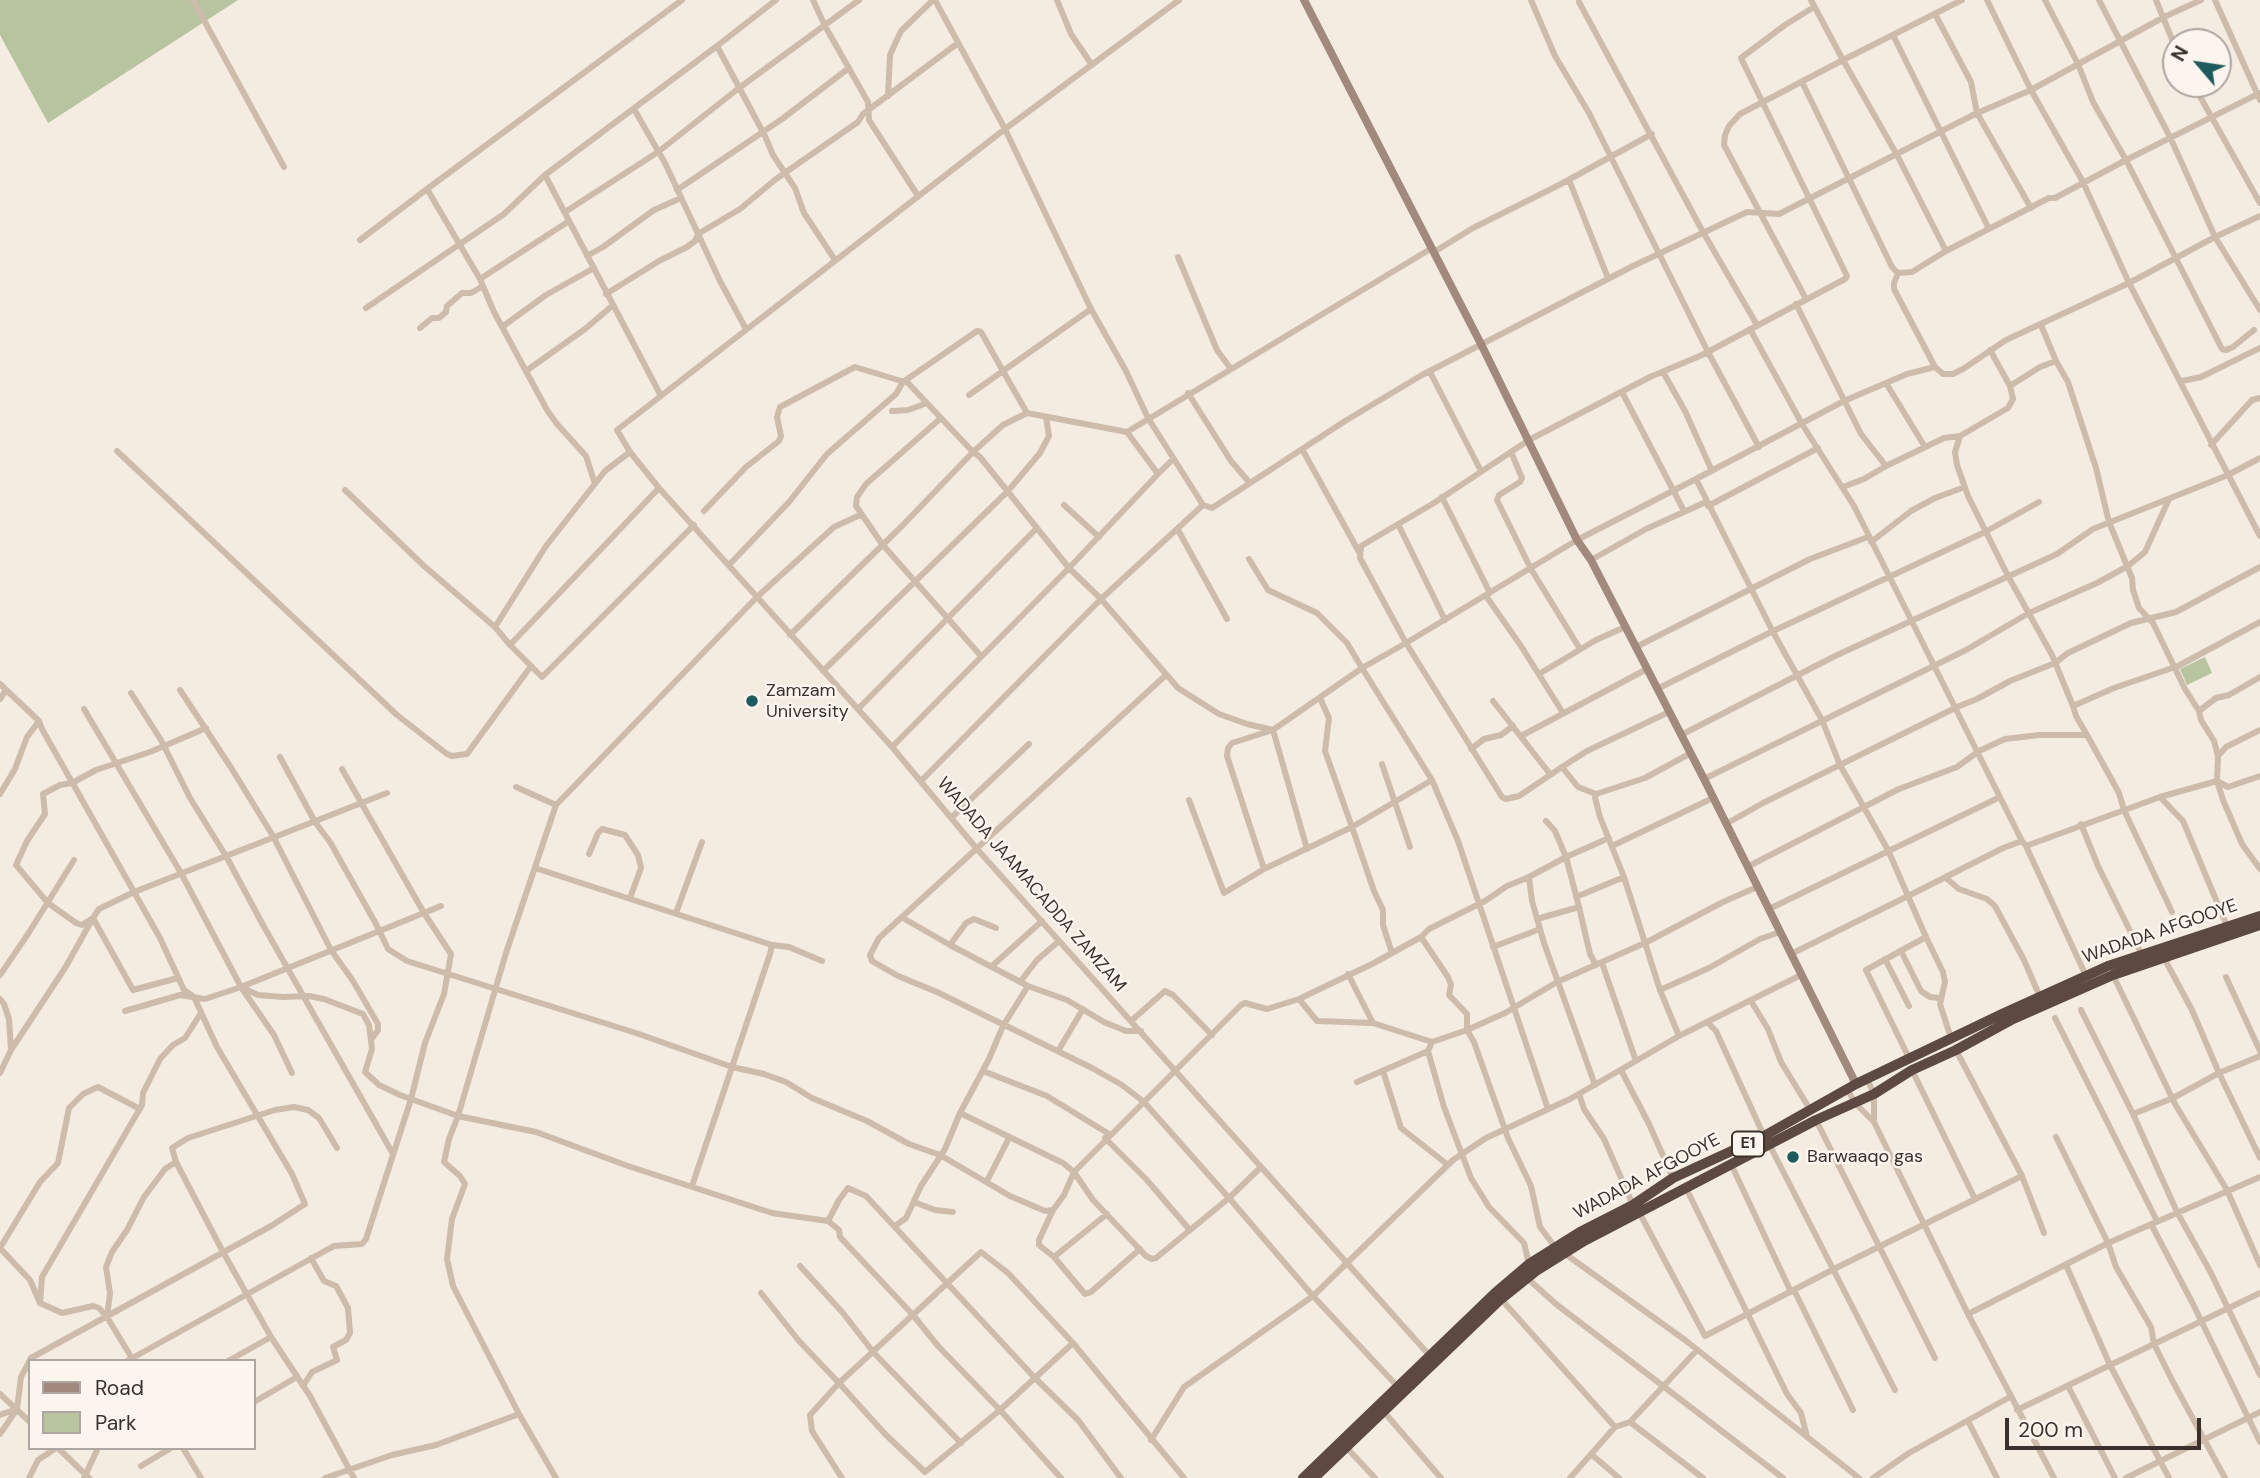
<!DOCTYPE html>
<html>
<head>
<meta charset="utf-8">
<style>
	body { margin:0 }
	#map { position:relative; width:2260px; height:1478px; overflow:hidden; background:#f4ebe1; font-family:"DM Sans",sans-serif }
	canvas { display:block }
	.legend { position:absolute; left:28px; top:1359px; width:228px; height:91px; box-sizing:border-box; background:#fbf5ee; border:2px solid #aea6a0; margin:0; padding:9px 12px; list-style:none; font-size:21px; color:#3b302b }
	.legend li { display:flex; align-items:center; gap:14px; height:35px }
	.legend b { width:35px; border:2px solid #aea6a0 }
	.north { position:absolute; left:2162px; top:28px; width:70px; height:70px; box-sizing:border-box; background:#fbf5ee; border:2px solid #aea6a0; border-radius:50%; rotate:299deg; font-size:19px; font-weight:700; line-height:28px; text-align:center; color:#3b302b }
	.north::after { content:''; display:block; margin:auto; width:24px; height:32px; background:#1f5a5e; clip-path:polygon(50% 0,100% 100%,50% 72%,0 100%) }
	.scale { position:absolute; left:2005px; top:1418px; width:196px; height:32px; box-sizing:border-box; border:4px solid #3b302b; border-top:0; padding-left:9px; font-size:21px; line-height:24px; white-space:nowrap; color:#3b302b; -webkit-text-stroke:5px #fbf5ee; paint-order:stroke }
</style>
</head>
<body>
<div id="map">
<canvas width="2260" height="1478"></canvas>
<ul class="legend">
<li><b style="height:9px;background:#a18a7d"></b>Road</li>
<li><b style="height:19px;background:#b8c4a0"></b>Park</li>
</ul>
<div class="north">N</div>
<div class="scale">200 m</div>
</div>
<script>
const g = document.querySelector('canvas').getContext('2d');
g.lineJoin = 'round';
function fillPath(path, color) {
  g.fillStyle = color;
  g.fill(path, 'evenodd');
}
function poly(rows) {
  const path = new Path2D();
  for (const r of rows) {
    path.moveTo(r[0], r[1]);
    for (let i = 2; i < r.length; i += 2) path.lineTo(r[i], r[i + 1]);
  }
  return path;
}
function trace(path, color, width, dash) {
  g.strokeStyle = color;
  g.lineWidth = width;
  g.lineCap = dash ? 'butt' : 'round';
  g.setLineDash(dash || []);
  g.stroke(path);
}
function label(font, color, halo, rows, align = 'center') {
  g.font = font + ' "DM Sans",sans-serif';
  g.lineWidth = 5;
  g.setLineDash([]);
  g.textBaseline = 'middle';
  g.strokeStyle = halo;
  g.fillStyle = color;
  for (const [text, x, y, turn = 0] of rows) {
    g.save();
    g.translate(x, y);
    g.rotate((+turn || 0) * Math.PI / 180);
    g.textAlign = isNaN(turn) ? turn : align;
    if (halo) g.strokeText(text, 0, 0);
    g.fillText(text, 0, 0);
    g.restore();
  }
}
fillPath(poly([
	[0,0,238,0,48,123,0,35],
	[2205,657,2212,673,2187,685,2180,669]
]), '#b8c4a0');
trace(poly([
	[193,0,284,167],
	[813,0,825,26,868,102,869,120,918,196],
	[935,0,1005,129,1091,309,1126,371,1148,418,1203,505,1212,508,1345,421,1422,375,1633,266,1747,212,1779,214,1975,114,2031,90,2164,17,2201,0],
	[1057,0,1071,34,1092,65],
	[1179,0,1005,129,617,430,630,452,659,488,892,747,977,849,1430,1356],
	[1531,0,1555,56,1589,113,1708,352,1759,447],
	[1811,0,1843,60,1962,0],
	[1987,0,2031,90,2083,182,2129,283,2260,536],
	[2045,0,2078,64,2093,102,2126,160,2222,349,2226,350,2233,347,2254,330],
	[2099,0,2171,139,2215,237,2260,310],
	[2156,0,2176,49],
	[2215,0,2260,100],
	[1579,2,1703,232,1757,325],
	[1935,14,1971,82,1977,113,2031,208],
	[1893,35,1989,229],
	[717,46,776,0],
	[1802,82,1892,267,1898,273,1912,272,1946,251],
	[2193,84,2260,203],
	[888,96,890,55,901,31,933,0],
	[634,109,665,163,720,281,746,329],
	[1569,180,1608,278],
	[677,190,782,119,849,68],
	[565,212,658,152,739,88,859,0],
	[2260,216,2215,237,2129,283,2006,340,1963,369,1953,374,1943,374,1935,367,1907,374,1844,401,1696,479,1773,632,1822,720,1840,765,1888,850,1908,896,2003,848,2022,841,2026,846,2160,797,2217,781,2228,787,2260,776],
	[360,240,427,189],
	[1434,252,1473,228,1561,184,1652,134],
	[587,256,603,247,654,210,681,198],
	[1178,257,1217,350,1231,369],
	[1898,273,1894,283,1894,289,1935,367],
	[480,279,569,221],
	[606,294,659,261,687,247,695,241,698,234,740,209,776,179,858,122,863,114,958,43],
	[1806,299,1724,145,1725,135,1729,126,1740,114,1843,60,1897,155,1946,251,2049,198,2055,198,2126,160,2260,93],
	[1796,304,1861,434,1886,466],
	[366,308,504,214,545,175],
	[502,327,546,295,594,268],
	[420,328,432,318,439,318,446,312,447,306,462,293,471,293,483,286],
	[1750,329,1802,424,1854,506,2022,841],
	[1990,350,2010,386],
	[2056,361,2068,382,2096,468,2109,522,2132,578,2133,590,2139,608,2153,623,2185,689,2199,711],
	[526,371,585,329,612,306],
	[1430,372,1481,471],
	[1663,372,1685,411,1712,471],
	[2182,381,2201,377,2260,348],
	[1886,383,1925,447],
	[1622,392,1684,511],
	[1188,393,1231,461,1249,482],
	[661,396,545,175,717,46,765,136,773,155,795,188,804,213,835,260],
	[892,411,908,410,927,403],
	[1027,413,1003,371,1091,309],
	[941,418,866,484,857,497,856,506,882,544,981,656],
	[1960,436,1955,452,1957,465,1968,496,2008,576,2052,655,2073,706],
	[2211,445,2252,400,2260,398],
	[1302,449,1359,552],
	[117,451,397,715,447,754,452,756,467,754,531,666],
	[1511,452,1522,478,1520,482,1499,495,1497,500,1531,569,1580,649],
	[1158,474,1173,459],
	[595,484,586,456,557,424,547,410,494,312,480,279,427,189,682,0],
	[1843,487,1864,479,1886,466,1944,438,1960,436,2008,408,2013,399,2010,386,2040,367,2056,361,2041,325],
	[345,490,424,566,495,627,510,645,542,677,694,525],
	[1442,497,1490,593],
	[1064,505,1099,537],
	[1708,506,1818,448],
	[704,511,746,467,779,441,781,436,777,417,780,407,855,367,908,383,973,452,1003,425,1027,413,1127,432],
	[1398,524,1445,620],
	[1178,530,1227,619],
	[1871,542,1911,511,1935,498,1965,487],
	[1591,560,1646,529,1706,502],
	[729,565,789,502,827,454,896,394,903,382,977,331,981,332,1003,371,969,395],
	[1486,596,1521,646,1563,713],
	[495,627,546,546,605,471,630,452],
	[790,635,903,525,973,452,980,457,1069,568,1101,599,1203,505],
	[510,645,659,488],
	[1636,647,1810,559,1868,537],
	[823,671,1008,491,1040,453,1049,436,1046,417],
	[1539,674,1596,640,1625,627],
	[1166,675,879,938,870,955,872,961,898,976,937,992,1092,1068,1122,1085,1144,1102,1241,1005,1245,1003,1267,1009,1299,999,1374,963,1421,937,1429,929,1485,901,1507,886,1529,877,1532,901,1544,943,1595,1085],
	[2260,677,2229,695,2216,698,2199,711,2201,720,2214,741,2218,756,2217,781,2223,800,2242,844,2260,869],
	[0,684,39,721,42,729,160,938,184,990,194,997,217,1047,292,1174,305,1204,271,1226,31,1358,21,1377,17,1409,0,1434],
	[1657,689,1769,633,1985,532,2039,502],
	[180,690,230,766,273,836,331,950,353,981,378,1024,378,1030,371,1040],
	[131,693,161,740,190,798,226,856,263,925,393,1154],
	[1320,698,1329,718,1325,751,1352,827,1432,780,1362,668,1406,643,1360,558,1361,546,1434,503,1529,440,1650,377,1702,355,1845,279,1847,276,1741,58,1785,25,1814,7],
	[0,699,6,690],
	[1493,701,1550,774],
	[84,709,181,873,241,987,274,1035,292,1073],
	[858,709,1037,528],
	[1681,735,1835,656,2057,554,2093,529,2228,475,2260,458],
	[2087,735,2119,793,2124,810,2172,912],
	[1521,736,1647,669],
	[892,747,1069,568,1158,474,1127,432,1432,248],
	[1471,749,1484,739,1501,735,1513,726],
	[2218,756,2226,747,2260,730],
	[280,757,315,822,330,842,376,924,388,949,407,961,636,1033,732,1067,764,1074,786,1082,812,1098,867,1121,909,1144,940,1155,1010,1196,1045,1211,1053,1210,1064,1195,1074,1172,1063,1163,960,1113],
	[1382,764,1410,847],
	[1562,767,1587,751,1669,712],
	[1704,779,1966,650,2029,613,2097,583,2128,566,2145,552,2169,499],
	[1432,780,1458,841,1548,1109],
	[921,781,1101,599,1178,688,1219,714,1247,724,1273,730,1362,668,1347,643,1317,613,1268,590,1249,559],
	[516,787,556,805,506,953,458,1116,449,1139,444,1162,460,1176,465,1184,452,1219,447,1259,453,1286,519,1414,556,1478],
	[0,794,15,769,27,737,39,721],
	[1596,794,1645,778,1691,753],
	[2160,797,2183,821,2227,926],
	[1189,800,1224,893,1264,869,1352,827,1374,891,1383,910,1383,925,1392,953],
	[556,805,757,597,834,527,860,515],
	[951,818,1029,744],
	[1726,824,1763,803,1957,707,1977,699,2010,681,2055,663,2068,653,2131,623,2176,612,2260,567],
	[2081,824,2098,866,2142,955],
	[1612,846,1713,798],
	[2026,846,2086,976],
	[589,854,598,833,602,829,625,835,638,855,641,868,630,898],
	[1747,867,1899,789,1957,767,1979,751,2005,739,2039,735,2087,735,2076,716,2073,706,2114,688,2178,666,2260,622],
	[535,868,772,945],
	[1264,869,1227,756,1228,748,1232,743,1273,730,1307,849],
	[1529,877,1566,857,1609,838],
	[1946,878,1959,889,1987,899,1995,906,2024,960,2040,997],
	[1576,897,1624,877],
	[1579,907,1590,954,1596,965],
	[1769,909,2000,797],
	[676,913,702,842],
	[903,918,950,945],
	[1537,919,1579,907,1566,857,1555,831,1546,821],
	[996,928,974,919,966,923,950,945,1028,986],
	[1421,937,1448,977,1451,985,1449,995,1467,1014,1467,1030,1474,1042,1508,1138,1531,1186,1540,1227,1555,1247],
	[1926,937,1943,972,1945,982,1940,1004,1951,1038],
	[1493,947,1540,929],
	[1901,951,1921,991,1930,997,1941,998],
	[1791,954,1908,896,1926,937,1866,970,1909,1058],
	[2164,958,2192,1010,2219,1073,2260,1158],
	[1885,959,1909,1006],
	[1602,963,1636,1061],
	[992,966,1042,921],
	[1348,974,1373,1023],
	[0,975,28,934,74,860],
	[2113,975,2175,1104,2227,1190,2260,1265],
	[2226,977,2260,1051],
	[178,978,133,990,93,918,99,909,134,892,387,793],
	[1020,982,1037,960,1059,941],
	[241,987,441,906],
	[1660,990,1709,968,1760,939,1780,932],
	[0,999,4,1004,9,1019,11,1050,0,1073],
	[1299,999,1317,1021,1373,1023,1432,1042,1467,1030,1505,1013,1557,982,1647,942,1723,902,1757,887],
	[1751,1001,1768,1029,1781,1062,1811,1111],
	[2081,1010,2133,1114],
	[125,1011,180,995,205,999,241,987,258,995,283,997,309,996,324,999,363,1014,369,1025,372,1049,365,1072,379,1085,400,1095,458,1116,536,1132,628,1166,772,1213,828,1221,839,1230,840,1237,913,1315,938,1346,1000,1410,1061,1478],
	[2055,1018,2157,1221],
	[1131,1021,1165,991,1173,995,1212,1035],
	[1708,1023,1716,1031,1764,1136],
	[1679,1036,1660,990,1624,877,1600,817,1595,798,1596,794,1578,787,1562,767,1519,796,1506,799,1502,797,1406,643,1577,540,1696,479],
	[1432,1042,1428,1051,1444,1107,1471,1178,1489,1207,1524,1243,1529,1264],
	[11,1050,65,968,93,918,82,925,76,923,48,903,16,865,27,841,45,814,43,794,60,785,72,783,96,770,150,752,206,728],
	[1956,1050,2022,1176,2044,1233],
	[1058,1051,1083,1009],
	[2260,1056,2219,1073,2173,1098,2133,1114,2177,1212,2211,1273,2260,1375],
	[1621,1070,1649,1124,1673,1178],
	[1912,1070,1975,1199],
	[983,1071,1047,1096,1109,1134],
	[1383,1071,1401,1128,1448,1165],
	[1867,1079,1874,1094,1874,1122],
	[1357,1082,1428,1051],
	[1847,1089,1855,1103,1874,1122,1968,1314,2054,1478],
	[1579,1094,1584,1109,1604,1139,1633,1205],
	[1816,1120,1935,1358],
	[2056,1137,2108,1243,2116,1267,2151,1327,2154,1344,2172,1380,2225,1478],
	[1105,1138,1146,1179,1189,1229],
	[1769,1144,1895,1390],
	[337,1148,319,1118,308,1110,294,1107,275,1110,188,1138,172,1148,176,1162,223,1252,271,1337,310,1396,354,1478],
	[1731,1164,1791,1292],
	[1261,1167,1229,1198,1144,1102,1074,1172,1093,1200,1146,1256,1152,1259,1156,1258,1229,1198,1313,1296,1453,1160,1486,1138,1570,1099,1679,1036,1801,975],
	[987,1181,1009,1138],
	[692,1186,770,954,772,945,789,947,822,961],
	[1686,1188,1787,1394,1801,1413,1807,1437],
	[914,1202,935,1210,953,1212],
	[1053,1210,1039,1240,1039,1245,1054,1257,1085,1294,1091,1292,1140,1249],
	[1639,1212,1705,1336,1834,1269,2022,1176],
	[828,1221,839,1200,848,1188,866,1196,1035,1378,1078,1420,1121,1478],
	[2151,1224,2193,1304,2260,1442],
	[895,1226,906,1218,921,1186,945,1149,960,1113,989,1059,1003,1026,1028,986,1067,1000,1104,1022,1126,1031,1141,1031],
	[0,1248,40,1182,58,1163,69,1108,83,1094,98,1087,140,1109],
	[0,1248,30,1280,40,1303,62,1313,93,1306,99,1308,107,1317,133,1360],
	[1564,1253,1685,1340,1859,1478],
	[1054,1257,1107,1214],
	[2066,1265,2110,1365,2169,1478],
	[800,1266,843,1313,874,1353,961,1443],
	[1527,1278,1556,1304,1783,1478],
	[1794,1290,1853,1410],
	[761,1293,799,1341,839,1383,981,1252,1008,1273,1073,1343,1184,1478],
	[1501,1299,1615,1427],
	[40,1303,42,1277,142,1105,143,1093,160,1059,173,1045,185,1038,201,1013],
	[1968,1314,2108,1243,2260,1177],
	[107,1317,110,1293,106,1267,112,1252,127,1230,144,1197,165,1169,176,1162],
	[127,1361,323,1252,334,1246,362,1244,366,1239,411,1099,425,1043,444,994,451,954,424,913,342,769],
	[228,1361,271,1337],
	[303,1386,312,1372,337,1360,333,1347,346,1340,350,1333,348,1308,336,1286,324,1281,311,1258],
	[2068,1386,2115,1478],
	[0,1394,30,1422],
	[254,1402,297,1377],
	[2017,1410,2260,1293],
	[1384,1412,1441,1478],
	[0,1415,17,1409],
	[1968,1421,1997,1478],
	[1630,1422,1703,1478],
	[1151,1440,1184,1387,1313,1296,1398,1387],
	[1346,1447,1375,1478],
	[58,1448,89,1478],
	[183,1448,201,1478],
	[1591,1454,1619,1478],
	[141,1466,171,1448],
	[29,1478,38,1460,56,1448],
	[84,1478,98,1448],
	[325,1478,392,1455,436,1445,519,1414],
	[842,1478,812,1431,810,1415,839,1383,885,1434,925,1472,1000,1410,1073,1343],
	[1570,1478,1615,1427,1630,1422,1697,1350],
	[1873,1478,1909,1453,2010,1397],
	[2126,1478,2260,1412]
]), '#cdbbac', 6);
trace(poly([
	[1304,0,1481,344,1577,540,1591,560,1704,779,1856,1084]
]), '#a18a7d', 8);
trace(poly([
	[1303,1478,1495,1293,1529,1264,1580,1232,1633,1205,1673,1178,1764,1136,1856,1084,2002,1014,2108,966,2260,916],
	[1314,1478,1501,1299,1536,1271,1584,1241,1816,1120,1874,1094,1912,1070,1956,1050,2011,1020,2113,975,2260,925]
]), '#5c4a42', 10);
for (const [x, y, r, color] of [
	[752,701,7,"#1f5a5e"],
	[1793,1157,7,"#1f5a5e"]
]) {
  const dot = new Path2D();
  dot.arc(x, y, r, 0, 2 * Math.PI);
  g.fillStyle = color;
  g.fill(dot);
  trace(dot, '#fbf5ee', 2.5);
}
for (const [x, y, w] of [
	[1748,1144,32]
]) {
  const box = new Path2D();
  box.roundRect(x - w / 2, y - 12.5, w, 25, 5);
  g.fillStyle = '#fbf5ee';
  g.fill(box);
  trace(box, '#3b302b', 2);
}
label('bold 16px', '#3b302b', null, [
	["E1",1748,1144]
]);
label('18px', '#3b302b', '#fbf5ee', [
	["Zamzam",766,691],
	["University",766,712],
	["Barwaaqo gas",1807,1157]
], 'left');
label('18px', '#3b302b', '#fbf5ee', [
	["WADADA JAAMACADDA ZAMZAM",1031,885,49],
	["WADADA AFGOOYE",2160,932,-19],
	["WADADA AFGOOYE",1647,1177,-28]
]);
</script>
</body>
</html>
